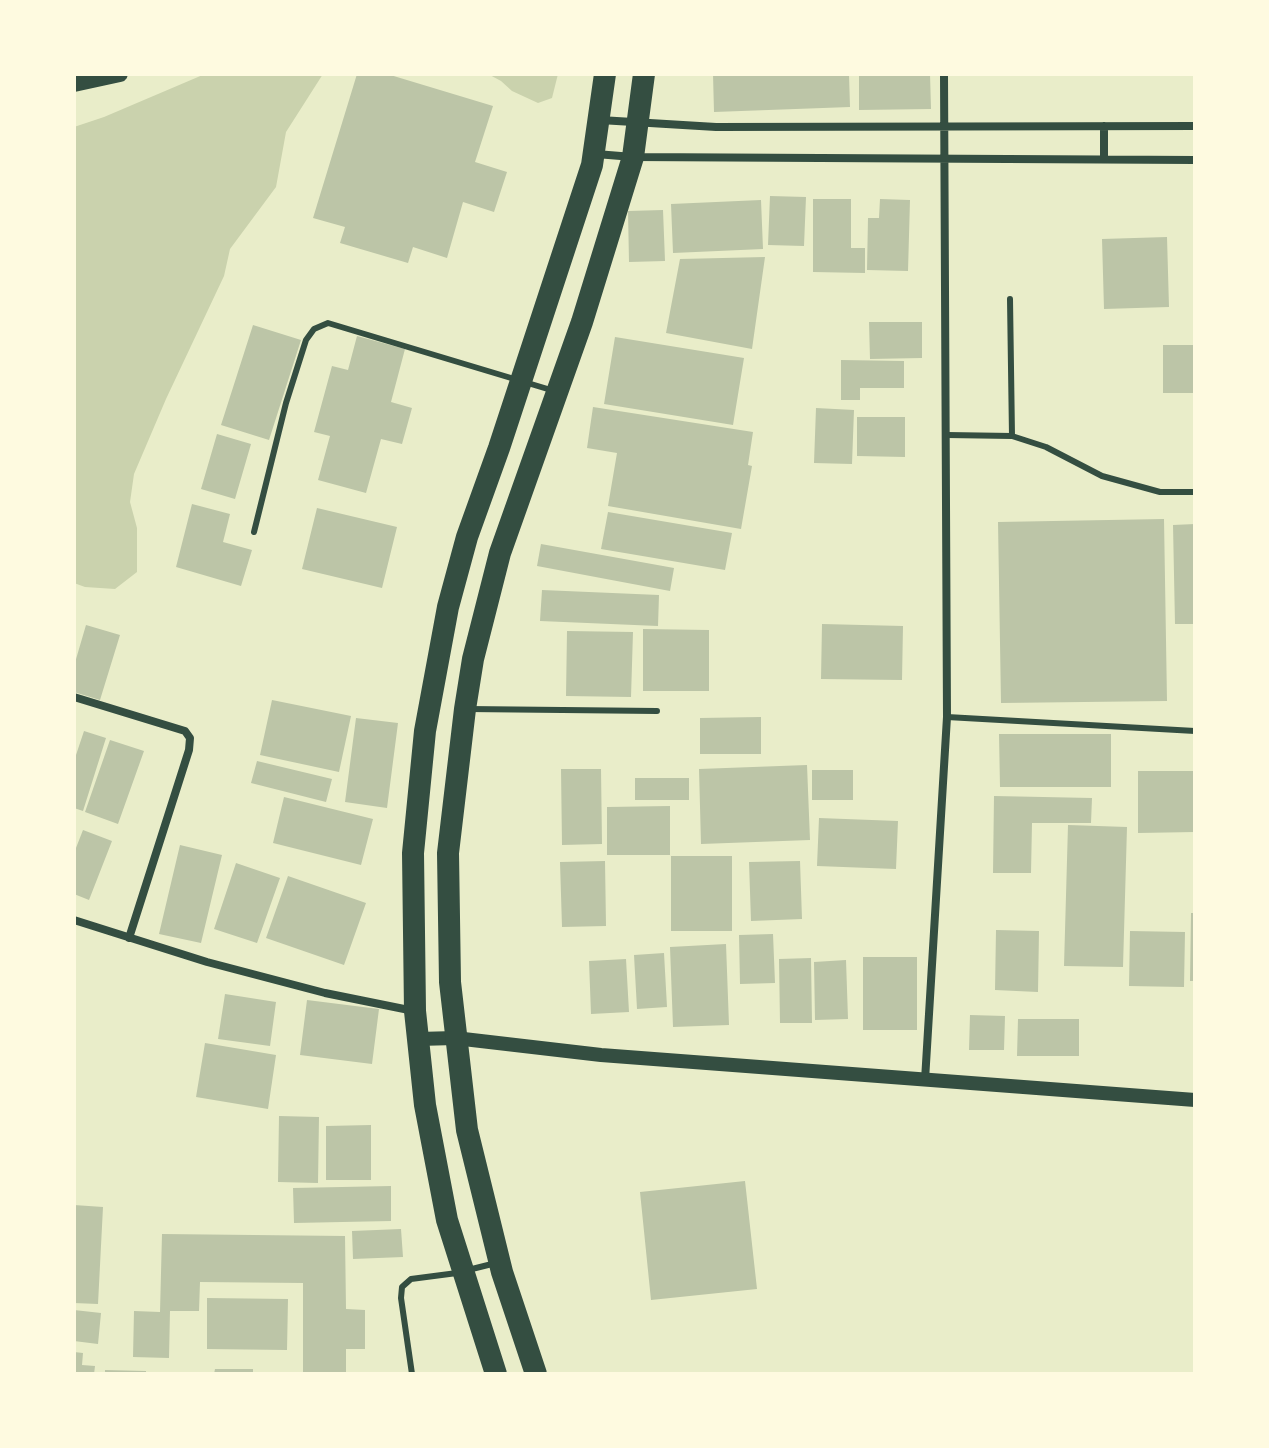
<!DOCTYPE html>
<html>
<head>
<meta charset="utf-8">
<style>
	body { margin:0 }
	#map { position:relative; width:1269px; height:1448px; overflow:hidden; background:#e9edc9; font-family:"Sofia Sans Condensed",sans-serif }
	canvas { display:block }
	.frame { position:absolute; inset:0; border:76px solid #fefae0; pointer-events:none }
</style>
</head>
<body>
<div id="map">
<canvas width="1269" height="1448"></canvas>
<div class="frame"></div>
</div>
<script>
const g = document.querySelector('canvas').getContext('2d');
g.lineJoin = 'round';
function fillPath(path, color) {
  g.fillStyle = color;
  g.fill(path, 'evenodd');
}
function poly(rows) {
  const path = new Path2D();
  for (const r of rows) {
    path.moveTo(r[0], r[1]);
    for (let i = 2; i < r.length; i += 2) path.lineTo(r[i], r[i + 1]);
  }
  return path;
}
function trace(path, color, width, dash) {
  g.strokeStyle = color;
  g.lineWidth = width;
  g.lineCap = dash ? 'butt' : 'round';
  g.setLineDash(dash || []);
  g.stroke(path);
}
fillPath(poly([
	[205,74,323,74,286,132,276,187,230,249,224,276,166,399,134,474,130,502,137,528,137,572,115,589,85,587,74,583,74,127,104,117],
	[488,74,558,74,552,98,538,103,512,91,501,81]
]), '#cad2ad');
fillPath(poly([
	[357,74,387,74,493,106,475,162,507,172,494,212,463,202,447,258,413,247,408,263,340,243,345,227,313,218],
	[713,74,849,74,850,107,714,112],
	[859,74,930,74,931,109,859,110],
	[770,196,806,197,804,246,768,245],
	[813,199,851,199,851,248,865,248,865,273,813,272],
	[880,199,910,200,908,271,867,270,868,218,879,218],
	[761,200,763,249,673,253,671,204],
	[663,210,665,261,629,262,628,211],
	[1167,237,1169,307,1104,309,1102,239],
	[765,257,752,349,666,333,680,259],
	[869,322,922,322,922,358,870,359],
	[253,325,301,340,269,440,221,425],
	[357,336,405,349,391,402,412,408,402,444,381,439,366,493,318,480,330,436,314,432,332,366,348,370],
	[615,337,744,358,733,425,604,404],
	[1163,345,1195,345,1195,393,1163,393],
	[841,360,904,361,904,388,860,388,860,400,841,400],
	[593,407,753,432,748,465,752,466,741,529,608,506,617,453,587,448],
	[816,408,854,410,852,464,814,463],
	[857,417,905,417,905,457,857,456],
	[217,434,251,444,235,499,201,489],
	[192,504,230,514,223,542,252,550,241,586,176,567],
	[317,508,397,527,382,588,302,569],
	[608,512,732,533,725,570,601,549],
	[1164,519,1167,701,1001,703,998,522],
	[1195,524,1195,624,1175,624,1173,525],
	[541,544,674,568,670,591,537,566],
	[542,590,659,595,658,626,540,621],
	[822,624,903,626,902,680,821,679],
	[86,625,120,635,100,700,74,692,74,666],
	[643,629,709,630,709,691,643,691],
	[567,631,633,632,631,697,566,696],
	[272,700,351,716,339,772,260,755],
	[761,717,761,754,700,754,700,718],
	[356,718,398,723,387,808,345,802],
	[84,731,106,738,83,811,74,808,74,761],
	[999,734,1111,734,1111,787,1000,787],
	[110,740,144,751,118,824,85,812],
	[257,761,332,779,326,802,251,783],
	[807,765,810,840,701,844,699,769],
	[561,769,601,769,602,844,562,845],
	[812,770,853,770,853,800,812,800],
	[1138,771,1195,771,1195,832,1138,833],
	[635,778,689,778,689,800,635,800],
	[994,796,1092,798,1091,823,1032,823,1031,873,993,873],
	[284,797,373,819,361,865,273,843],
	[670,806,670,855,607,855,607,807],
	[819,818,898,821,896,869,817,866],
	[1068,825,1127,827,1123,967,1064,966],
	[83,830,112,841,89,900,74,894,74,853],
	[180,845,222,855,201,943,159,934],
	[671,856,732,856,732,931,671,931],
	[605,861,606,926,562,927,560,862],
	[800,861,802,919,751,921,749,862],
	[236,863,280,878,257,943,214,929],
	[288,876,366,903,344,965,266,938],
	[1191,913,1195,913,1195,981,1190,981],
	[996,930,1039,931,1038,992,995,990],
	[1130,931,1185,932,1184,987,1129,986],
	[773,934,775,983,740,984,739,935],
	[726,944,729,1025,673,1027,670,947],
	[664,953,667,1007,637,1009,634,955],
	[863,957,917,957,917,1030,863,1030],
	[811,958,812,1023,780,1023,779,959],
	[626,959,629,1012,591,1014,589,961],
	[846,960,848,1019,815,1020,814,962],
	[225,994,276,1002,270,1046,218,1039],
	[307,1000,379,1009,372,1064,300,1055],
	[970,1015,1005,1016,1004,1050,969,1050],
	[1018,1019,1079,1019,1079,1056,1017,1056],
	[205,1043,276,1055,268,1109,196,1097],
	[279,1116,319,1117,318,1183,278,1182],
	[371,1125,371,1180,326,1180,326,1126],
	[745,1181,757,1289,651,1300,640,1192],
	[391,1186,391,1221,294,1223,293,1188],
	[74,1205,103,1207,98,1304,74,1303],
	[401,1229,403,1257,353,1259,352,1231],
	[162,1234,345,1236,346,1309,365,1310,365,1349,346,1349,346,1374,303,1374,303,1283,200,1282,199,1311,170,1311,169,1358,133,1357,134,1311,160,1312],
	[207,1298,288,1299,287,1350,207,1349],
	[74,1310,101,1313,98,1344,74,1341],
	[74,1352,83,1353,82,1365,95,1366,94,1374,74,1374],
	[215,1369,253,1369,253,1374,214,1374],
	[105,1370,146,1371,146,1374,105,1374]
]), '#bcc5a7');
trace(poly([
	[1010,299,1012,436],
	[947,435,1012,436,1046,447,1102,476,1160,492,1195,492],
	[254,532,286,403,306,340,314,329,328,323,551,390],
	[468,709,657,711],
	[947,717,1195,731],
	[468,1270,496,1263],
	[412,1374,401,1298,402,1287,411,1279,457,1273]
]), '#344e41', 6);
trace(poly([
	[600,120,716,127,1195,126],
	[1104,126,1104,159],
	[596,154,633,157,1195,160],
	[74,697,185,731,190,738,189,750,129,938],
	[74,920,207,962,325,993,414,1011],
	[925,1080,947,717,944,74]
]), '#344e41', 8);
trace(poly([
	[418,1039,455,1038,601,1055,1195,1100]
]), '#344e41', 14);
trace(poly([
	[74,84,120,74]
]), '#344e41', 16);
trace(poly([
	[496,1374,447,1220,425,1105,415,1011,413,853,425,731,448,607,467,537,499,448,592,165,605,74],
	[536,1374,502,1272,467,1130,450,982,448,853,465,709,473,659,500,553,582,322,633,157,644,74]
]), '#344e41', 22);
</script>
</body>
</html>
